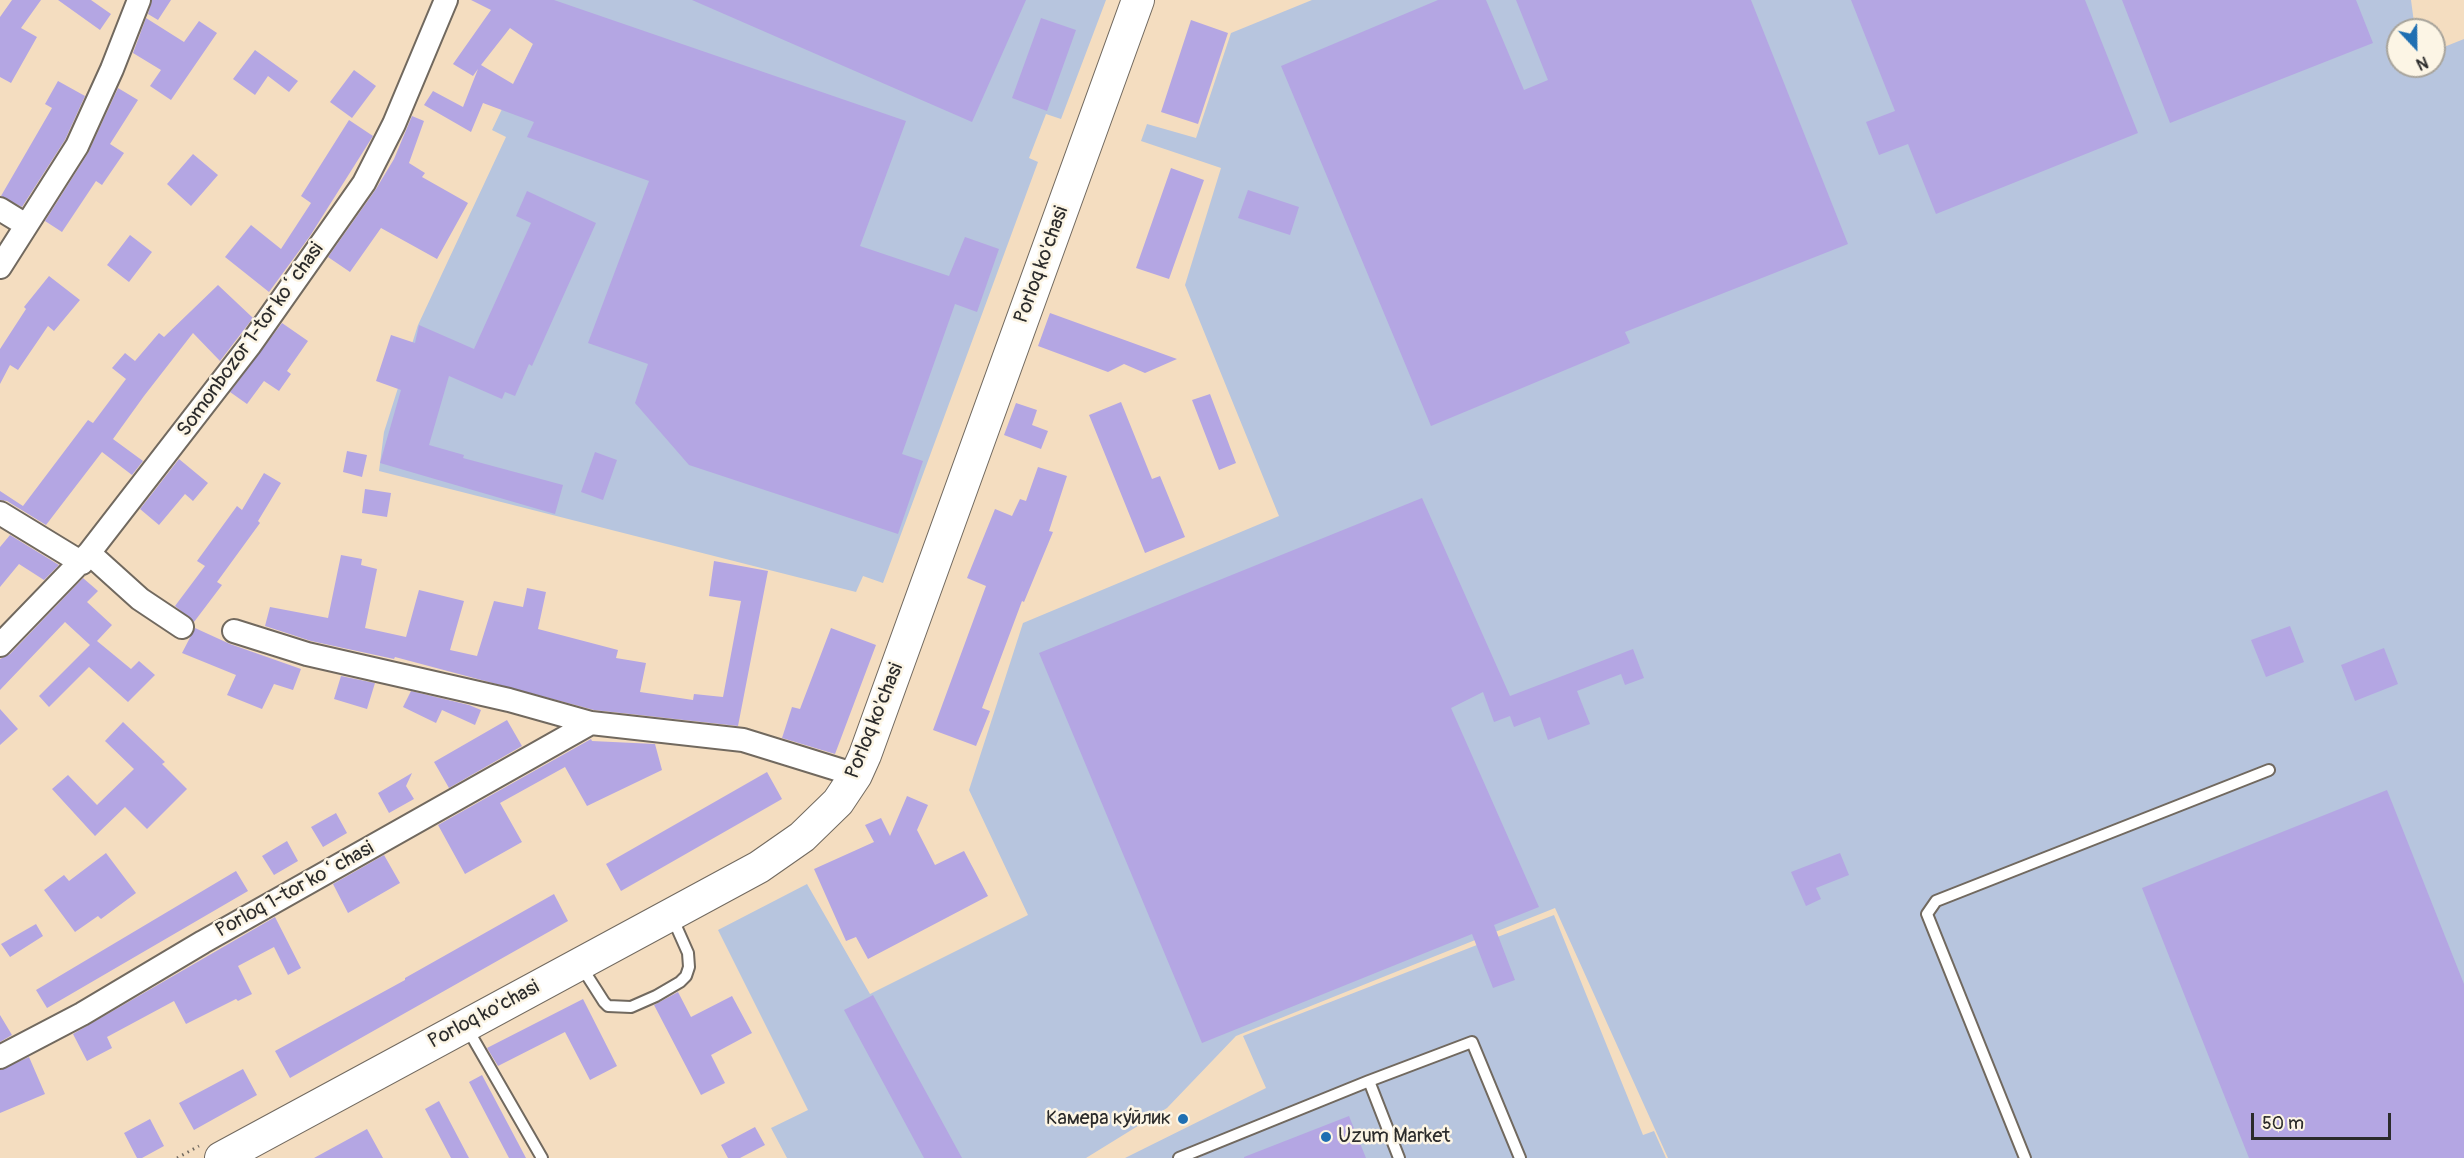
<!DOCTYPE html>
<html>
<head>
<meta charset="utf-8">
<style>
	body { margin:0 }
	#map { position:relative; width:2464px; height:1158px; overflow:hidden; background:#f4ddc0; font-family:Pangolin,sans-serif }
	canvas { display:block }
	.north { position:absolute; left:2386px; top:18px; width:60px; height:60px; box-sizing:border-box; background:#fcf5e5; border:2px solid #a8a49b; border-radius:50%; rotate:158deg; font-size:16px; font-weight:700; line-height:24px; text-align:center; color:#2b2b2b }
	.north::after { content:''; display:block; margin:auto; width:21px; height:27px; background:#1f6fb2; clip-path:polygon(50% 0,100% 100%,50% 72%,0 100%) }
	.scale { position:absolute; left:2251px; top:1113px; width:140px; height:27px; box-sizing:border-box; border:3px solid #2b2b2b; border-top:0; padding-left:8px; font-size:18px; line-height:21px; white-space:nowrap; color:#2b2b2b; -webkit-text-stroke:4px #fcf5e5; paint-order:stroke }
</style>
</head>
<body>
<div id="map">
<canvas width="2464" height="1158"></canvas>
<div class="north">N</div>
<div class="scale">50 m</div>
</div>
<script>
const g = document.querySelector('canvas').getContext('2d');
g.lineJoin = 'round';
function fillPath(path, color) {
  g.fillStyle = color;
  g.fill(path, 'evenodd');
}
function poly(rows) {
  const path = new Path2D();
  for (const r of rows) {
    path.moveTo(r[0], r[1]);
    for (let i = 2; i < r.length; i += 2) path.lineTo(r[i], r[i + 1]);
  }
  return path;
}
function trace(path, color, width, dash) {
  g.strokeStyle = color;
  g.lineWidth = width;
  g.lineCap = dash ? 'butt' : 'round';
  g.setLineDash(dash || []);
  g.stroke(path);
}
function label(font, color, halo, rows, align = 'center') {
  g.font = font + ' Pangolin,sans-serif';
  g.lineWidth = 5;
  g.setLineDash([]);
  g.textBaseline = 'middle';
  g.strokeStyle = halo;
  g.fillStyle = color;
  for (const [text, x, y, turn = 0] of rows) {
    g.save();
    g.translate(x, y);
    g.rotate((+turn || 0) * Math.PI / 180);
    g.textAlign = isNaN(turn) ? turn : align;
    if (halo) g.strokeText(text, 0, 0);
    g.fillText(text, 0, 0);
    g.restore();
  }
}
fillPath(poly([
	[554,0,1106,0,1061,119,1046,114,1029,158,1038,162,883,583,863,576,856,592,379,471,384,432,418,325,506,137,492,130],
	[1312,0,2411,0,2415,30,2398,30,2398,66,2434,66,2434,51,2464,39,2464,1158,1668,1158,1555,908,1236,1036,1167,1108,1086,1158,787,1158,771,1128,808,1110,718,930,807,884,870,994,1028,915,969,790,1023,623,1279,516,1185,285,1221,168,1141,141,1147,124,1196,138,1231,33],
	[1554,915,1643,1135,1654,1131,1666,1158,1125,1158,1266,1088,1243,1036]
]), '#b7c5de');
fillPath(poly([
	[12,0,41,0,21,28,37,37,11,83,0,77,0,17],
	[58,0,91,0,111,14,100,30],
	[152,0,171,0,158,20,148,14],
	[471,0,554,0,906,121,860,246,949,276,965,237,999,249,977,312,955,304,902,454,923,461,898,534,689,465,635,403,648,364,588,343,649,181,527,137,534,122,483,103,471,132,424,105,433,91,463,107,478,69,473,76,453,64,491,10],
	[510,28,533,44,513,84,481,65],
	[692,0,1026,0,972,122],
	[1438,0,1486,0,1524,90,1548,80,1516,0,1751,0,1848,244,1625,332,1630,343,1431,426,1281,66],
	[1851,0,2085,0,2138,133,1936,214,1908,144,1879,155,1866,122,1895,111],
	[2122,0,2356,0,2373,43,2170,123],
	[146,18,184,42,199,21,217,33,171,100,150,86,161,70,133,53],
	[1041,18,1076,30,1047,111,1012,98],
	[1191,20,1228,33,1198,124,1161,112],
	[255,50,298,81,289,92,268,76,255,95,233,79],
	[354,70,376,86,352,118,330,102],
	[58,81,85,96,65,140,22,207,1,196,52,108,45,104],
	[118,88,138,100,110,144,124,153,102,185,96,181,62,232,45,221,88,153],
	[412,116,424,121,409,163,425,173,422,177,468,203,437,259,381,228,350,272,328,257,376,189,394,159],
	[349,120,373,136,310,236,269,292,225,257,251,225,281,249,311,203,301,196],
	[193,154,218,175,191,206,167,184],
	[1171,168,1204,180,1169,279,1136,268],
	[1248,190,1299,207,1290,235,1238,218],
	[527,191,596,223,532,366,529,364,515,396,505,392,502,399,449,376,429,445,464,455,463,458,563,485,555,514,380,463,401,390,376,381,391,335,415,343,419,325,474,349,531,223,516,216],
	[130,235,152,252,129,282,107,265],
	[49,276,80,300,54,331,48,326,18,370,10,365,0,384,0,349,26,309,24,307],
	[218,285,253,318,220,361,193,333,144,396,113,439,143,461,132,475,102,452,46,525,7,501,0,500,0,491,23,506,88,420,93,423,126,379,112,368,125,353,135,361,159,333,164,337],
	[1050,313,1177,359,1145,373,1124,364,1108,372,1038,346],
	[282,323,308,341,287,371,291,374,279,391,264,381,247,404,230,392],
	[1210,394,1236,463,1219,470,1192,400],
	[1121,402,1152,479,1160,476,1185,537,1145,553,1089,415],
	[1016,403,1037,410,1032,425,1048,431,1041,449,1004,435],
	[347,451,367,455,362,477,343,472],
	[595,452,617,460,603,500,581,492],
	[179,459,208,483,193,501,185,494,159,525,140,509],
	[1038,467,1067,476,1049,531,1053,532,1024,602,1022,601,982,708,990,711,976,746,933,730,986,586,967,578,995,509,1012,516,1020,499,1026,501],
	[264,473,281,483,258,521,260,523,217,582,222,585,194,622,175,606,205,566,197,561,237,506,242,510],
	[365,489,391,493,387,517,362,513],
	[1422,498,1510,696,1633,649,1644,678,1625,685,1621,674,1577,691,1590,724,1548,740,1540,717,1514,727,1510,716,1494,722,1483,692,1451,708,1539,907,1494,925,1515,980,1493,988,1472,934,1202,1043,1039,653],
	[10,535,59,565,44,580,19,564,0,587,0,547],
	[341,555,362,559,361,565,377,569,365,628,406,637,419,590,464,601,450,650,477,656,494,601,523,607,527,588,546,592,538,629,618,650,616,658,646,663,640,692,693,700,694,694,723,697,741,601,709,596,714,561,768,571,738,726,594,710,395,657,394,659,311,641,265,626,270,607,328,618],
	[83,578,98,591,87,602,112,625,97,641,131,669,139,661,155,675,128,702,89,667,49,707,39,696,90,645,65,622,0,690,0,659,10,654],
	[2290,626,2304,662,2266,677,2251,640],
	[195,628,230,644,301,669,293,690,274,684,262,709,227,695,236,675,182,653],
	[831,628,876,645,835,754,782,738,792,707,800,709],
	[2384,648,2398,684,2355,701,2341,665],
	[341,676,375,683,367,709,334,699],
	[411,691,469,705,481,710,475,725,442,710,436,723,403,707],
	[0,709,18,729,0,745],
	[507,720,522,746,449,788,434,762],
	[123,722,165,762,162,764,187,789,147,829,125,807,95,836,52,789,68,775,97,805,134,769,105,741],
	[591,739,592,741,655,744,662,770,587,806,565,767,500,803,522,842,465,874,438,825],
	[767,772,782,799,621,891,606,864],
	[412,773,406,786,414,799,389,813,378,793],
	[2387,790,2464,984,2464,1158,2249,1158,2142,888],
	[907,796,928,805,917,830,935,865,964,851,988,896,868,959,856,937,846,941,814,869,874,842,865,825,881,818,890,836],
	[336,813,347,833,323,847,311,827],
	[287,841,298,861,274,875,262,856],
	[106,853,136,893,101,919,98,916,75,932,44,890,64,875,69,881],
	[1840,853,1849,875,1816,888,1821,899,1806,906,1791,872],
	[384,855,400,883,348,913,333,884],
	[236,871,248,891,47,1008,36,990],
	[554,894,568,921,290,1078,275,1051,405,980,405,978],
	[275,917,301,968,288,975,274,947,238,966,252,994,238,1001,236,999,186,1024,174,1001,107,1037,112,1048,87,1061,73,1034],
	[36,924,43,936,10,957,1,944],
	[678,992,691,1017,732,996,752,1033,711,1055,725,1083,701,1095,654,1005],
	[873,995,962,1158,924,1158,844,1010],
	[583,999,617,1066,590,1080,565,1032,498,1066,487,1048],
	[0,1015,12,1035,0,1042],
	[29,1057,45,1094,0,1113,0,1070],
	[243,1069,257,1095,194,1130,179,1103],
	[482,1075,526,1158,509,1158,469,1082],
	[439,1101,469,1158,451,1158,425,1109],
	[1349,1116,1366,1158,1244,1158,1244,1157],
	[150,1119,164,1146,142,1158,137,1158,124,1133],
	[755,1127,765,1145,740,1158,728,1158,721,1145],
	[367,1129,383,1158,314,1158]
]), '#b4a6e3');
const lane = poly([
	[581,966,604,1002,608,1006,631,1007,656,996,680,982,686,976,689,967,688,953,672,917],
	[467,1028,542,1158],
	[1369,1081,1472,1042,1520,1158],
	[1179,1158,1369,1081,1399,1158],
	[2025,1158,1927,914,1936,901,2269,770]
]);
const street = poly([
	[0,209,26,225],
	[0,267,77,146,112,69,139,0],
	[0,513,82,563],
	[89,553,140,599,182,627],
	[234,631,307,654,509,700,591,723,743,740,856,775],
	[0,645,89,553,250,345,364,183,394,124,446,0],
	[0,1057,82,1014,203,942,591,723]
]);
const secondary = poly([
	[221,1158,759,867,802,837,838,802,856,775,865,755,1138,0]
]);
trace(lane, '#71695f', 14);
trace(street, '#71695f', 26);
trace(secondary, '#71695f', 34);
trace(poly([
	[177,1158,199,1146]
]), '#71695f', 3, [1.5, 4.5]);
trace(lane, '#fff', 10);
trace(street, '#fff', 22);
trace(secondary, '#fff', 32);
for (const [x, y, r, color] of [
	[1183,1119,6,"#1f6fb2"],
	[1326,1137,6,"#1f6fb2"]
]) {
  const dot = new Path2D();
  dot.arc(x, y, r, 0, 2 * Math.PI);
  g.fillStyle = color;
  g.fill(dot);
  trace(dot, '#fcf5e5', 2);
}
label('20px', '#2b2b2b', '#fcf5e5', [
	["Porloq ko'chasi",1042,265,-70],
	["Somonbozor 1-tor koʻchasi",251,340,-54],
	["Porloq ko'chasi",875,721,-68],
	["Porloq 1-tor koʻchasi",295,890,-29],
	["Porloq ko'chasi",484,1015,-28]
]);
label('20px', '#2b2b2b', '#fcf5e5', [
	["Камера ку́йлик",1171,1119],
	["Uzum Market",1338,1137,"left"]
], 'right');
</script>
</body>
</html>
